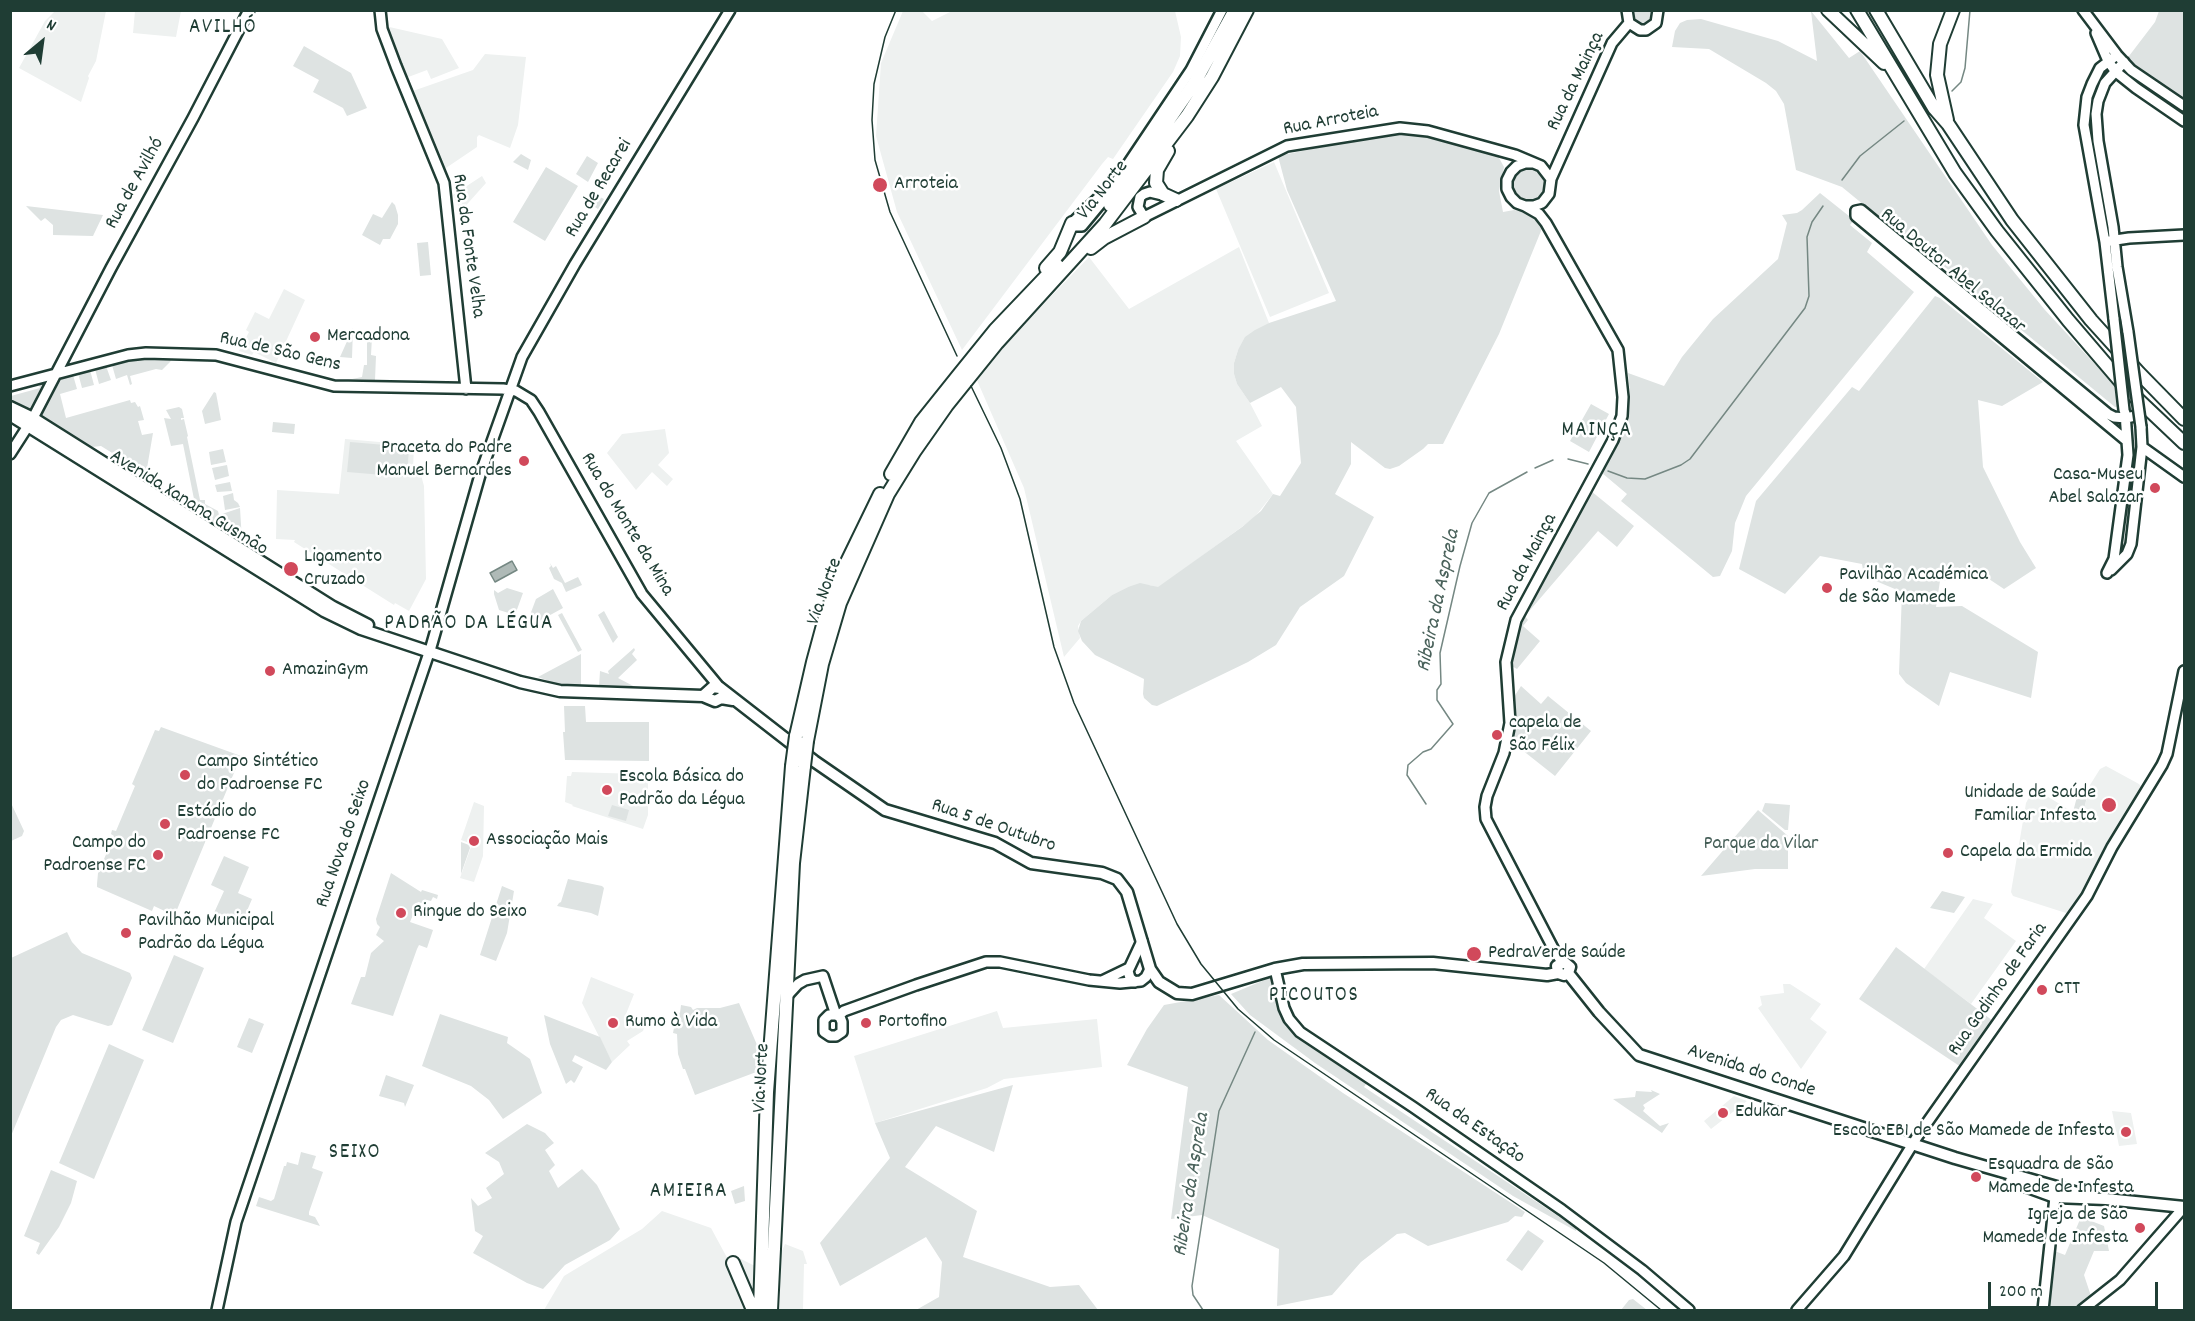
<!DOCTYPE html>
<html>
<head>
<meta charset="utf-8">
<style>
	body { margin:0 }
	#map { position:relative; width:2195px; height:1321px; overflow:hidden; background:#fff; font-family:Dekko,sans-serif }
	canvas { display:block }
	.frame { position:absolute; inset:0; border:12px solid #1f3d34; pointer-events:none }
	.north { position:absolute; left:12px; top:12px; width:60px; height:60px; -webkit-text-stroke:4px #fff; paint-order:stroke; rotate:29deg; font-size:16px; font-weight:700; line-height:24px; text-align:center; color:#1f3d34 }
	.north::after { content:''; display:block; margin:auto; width:21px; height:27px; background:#1f3d34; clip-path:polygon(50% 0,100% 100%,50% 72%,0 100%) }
	.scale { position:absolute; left:1988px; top:1282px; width:170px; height:27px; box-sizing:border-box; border:3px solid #1f3d34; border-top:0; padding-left:8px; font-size:18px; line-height:21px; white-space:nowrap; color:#1f3d34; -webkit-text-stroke:4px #fff; paint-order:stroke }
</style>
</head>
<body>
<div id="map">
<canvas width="2195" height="1321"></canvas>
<div class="frame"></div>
<div class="north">N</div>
<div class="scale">200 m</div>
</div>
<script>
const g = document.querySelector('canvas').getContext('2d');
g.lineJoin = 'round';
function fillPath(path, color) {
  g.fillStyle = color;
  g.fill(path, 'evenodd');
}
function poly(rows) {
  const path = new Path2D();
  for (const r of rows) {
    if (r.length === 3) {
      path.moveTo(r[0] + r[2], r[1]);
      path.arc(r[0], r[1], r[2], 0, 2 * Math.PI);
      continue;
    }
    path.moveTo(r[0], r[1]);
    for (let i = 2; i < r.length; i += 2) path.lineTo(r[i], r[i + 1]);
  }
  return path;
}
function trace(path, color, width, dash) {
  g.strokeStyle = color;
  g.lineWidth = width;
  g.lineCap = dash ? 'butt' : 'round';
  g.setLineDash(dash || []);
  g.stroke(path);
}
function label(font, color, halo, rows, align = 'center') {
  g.font = font + ' Dekko,sans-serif';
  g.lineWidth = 5;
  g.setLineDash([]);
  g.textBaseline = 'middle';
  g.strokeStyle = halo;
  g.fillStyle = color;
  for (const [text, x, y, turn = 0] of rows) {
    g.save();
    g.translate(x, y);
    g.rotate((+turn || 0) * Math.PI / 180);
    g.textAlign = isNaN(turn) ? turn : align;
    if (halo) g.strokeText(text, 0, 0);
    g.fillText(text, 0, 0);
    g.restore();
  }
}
fillPath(poly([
	[954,10,1175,11,1181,37,1180,56,1173,72,1113,159,1108,157,1102,164,962,350,897,212,876,136,881,63,903,11,922,11,932,21],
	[55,11,106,11,96,61,88,76,89,78,81,102,19,68,45,21],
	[135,11,181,11,176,37,133,33],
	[385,26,442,39,459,68,431,79,427,70,403,79],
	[485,54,526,57,518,125,510,148,479,135,477,137,477,147,443,170,410,92,473,70],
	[1274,162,1329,293,1270,317,1216,189],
	[482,176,486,183,461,211,453,195],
	[1239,247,1269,323,1238,350,1234,363,1234,374,1237,384,1250,403,1262,426,1236,441,1273,494,1254,518,1158,588,1150,585,1128,587,1112,595,1081,621,1078,626,1080,638,1064,657,1024,488,976,378,1035,313,1089,257,1129,309],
	[284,289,305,300,276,363,254,352,252,355,239,351,249,332,246,330,255,312,269,319],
	[665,429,669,453,658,465,673,479,667,486,652,472,636,490,607,453,622,434],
	[345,439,414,445,413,470,421,475,424,486,426,579,409,611,395,603,394,605,294,542,295,540,276,539,277,490,339,494],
	[2106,766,2139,784,2143,789,2081,898,2071,913,2066,913,2013,896,2011,892,2026,803,2034,788,2082,818,2090,785,2100,769],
	[572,772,639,774,639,777,648,778,648,815,643,829,572,806,573,805,565,802,567,776,571,776],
	[474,802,484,806,483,856,474,882,460,878,472,844,461,840],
	[1973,899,1993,904,1984,918,2016,941,1971,1004,1924,969],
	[591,977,634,994,624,1019,644,1028,643,1031,627,1041,630,1045,612,1062,582,1003],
	[1783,984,1790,984,1821,1004,1810,1019,1827,1032,1801,1069,1758,1008,1762,1005,1760,996,1784,993],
	[997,1011,1003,1028,1097,1019,1102,1067,1004,1079,987,1088,875,1123,854,1056],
	[1734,1096,1747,1101,1711,1129,1704,1121],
	[2112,1111,2131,1113,2137,1144,2119,1146],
	[662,1211,711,1228,731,1265,746,1310,544,1310,564,1276,642,1229],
	[785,1244,803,1251,807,1264,804,1264,803,1310,779,1310,781,1253],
	[739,1258,755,1266,753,1288,747,1287,737,1261]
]), '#eef1f0');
fillPath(poly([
	[1632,11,1654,11,1652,21,1646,26,1639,25,1633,20],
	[1811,11,1849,58,1860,51,1992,245,2045,310,2116,387,2120,406,2115,407,1889,221,1887,224,1842,187,1796,170,1784,104,1776,91,1766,83,1709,49,1672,47,1675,31,1680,23,1687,20,1701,19,1778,41,1817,61],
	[2159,11,2184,11,2184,100,2126,60,2155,22],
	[304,46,351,73,367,108,347,116,343,108,313,92,319,80,293,66],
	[1405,133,1428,135,1498,156,1504,167,1499,191,1503,212,1514,210,1527,212,1538,220,1543,226,1499,334,1443,444,1428,444,1423,449,1399,466,1390,469,1385,468,1351,442,1351,464,1335,494,1374,517,1344,576,1300,607,1276,645,1248,662,1157,706,1152,705,1144,698,1143,694,1144,679,1095,655,1082,641,1078,631,1081,621,1112,595,1128,587,1140,583,1158,587,1242,527,1261,511,1273,494,1280,496,1301,463,1296,407,1281,387,1250,403,1237,384,1234,374,1234,363,1238,350,1245,337,1255,330,1269,323,1336,301,1287,190,1278,156,1379,135],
	[521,154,531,160,528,170,513,162],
	[587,156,598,163,588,182,576,174],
	[1529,184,18],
	[546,167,578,186,545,241,513,222],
	[592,193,604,199,598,209,585,201],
	[1820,193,1854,220,1850,225,1872,243,1867,252,1914,292,1746,496,1735,523,1732,551,1720,576,1713,577,1621,501,1627,494,1602,473,1625,430,1630,393,1628,373,1664,386,1682,357,1713,319,1778,259,1787,223,1782,215,1797,213,1802,210],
	[392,202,395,205,398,215,398,224,390,239,383,239,380,245,362,235,373,214,382,218],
	[26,206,103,215,93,236,53,235,53,225,45,218,41,221],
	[428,242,431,275,420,276,417,243],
	[1935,296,1940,298,2043,382,2002,406,1978,400,1983,467,2020,542,2036,568,2004,589,1983,575,1940,581,1936,607,1962,606,2038,652,2031,698,1950,672,1939,706,1906,683,1899,674,1902,592,1864,576,1862,564,1820,556,1785,594,1739,569,1756,501,1852,387,1859,391],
	[353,328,352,358,340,357],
	[367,337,372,337,371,355,376,356,375,380,352,379,362,377,364,365,367,365],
	[136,358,144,358,172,359,170,362,162,370,156,369,130,376,132,384,130,385,127,375,116,379,112,365],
	[106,366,111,380,99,384,95,369],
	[90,370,94,385,82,388,78,373],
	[73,375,77,389,60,394,66,418,130,400,131,403,135,402,138,407,140,406,144,420,138,421,142,435,153,433,146,474,101,446,92,447,41,415,59,381,65,377],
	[44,384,32,409,28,410,11,404,11,396,40,388,39,385],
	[214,392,216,393,221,420,205,424,202,411],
	[1591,404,1609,414,1589,452,1570,441],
	[179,407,182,409,184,418,181,418,181,420,184,419,188,436,187,437,200,500,205,500,205,504,218,511,219,515,240,508,242,541,203,518,201,508,195,504,183,444,171,446,164,418,171,419,166,410],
	[273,422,295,424,294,434,272,432],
	[350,442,409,447,407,477,347,472],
	[223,449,226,462,211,465,209,452],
	[227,465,229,476,215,480,212,468],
	[230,482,232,491,217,492,215,485],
	[1591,491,1634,526,1617,547,1598,531,1525,616,1528,620,1523,626,1540,641,1517,669,1510,665,1522,615],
	[233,493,234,500,238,503,240,507,225,510,223,496],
	[550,563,553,568,556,566,565,583,578,577,582,585,566,592,562,583,554,579,549,568,551,566],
	[507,588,523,593,515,615,499,610,494,594,494,590,498,593],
	[553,589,563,608,532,625,527,623,536,599],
	[604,611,618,637,613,643,598,615],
	[562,613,582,650,578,652,558,615],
	[634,648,635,650,632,654,637,660,618,678,639,689,599,687,600,671,609,674,608,671],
	[581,654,581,688,562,686,538,677],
	[1521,686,1541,704,1548,696,1591,731,1555,776,1512,742,1516,712,1514,697],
	[564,706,585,706,586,722,649,722,649,761,565,760,563,732,565,732],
	[161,727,241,756,176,912,171,914,154,906,152,911,97,887,97,884,98,873,114,836,111,834,112,830,116,831,135,786,132,784,155,730,159,731],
	[2079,789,2088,792,2082,818,2073,812],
	[11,803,24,831,22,836,11,841],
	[1765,803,1790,805,1788,830,1785,830,1762,811],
	[612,805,629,810,626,821,608,816],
	[1758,810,1788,836,1788,869,1755,869,1701,876],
	[461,842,469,845,470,848,461,874],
	[224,856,249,867,238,893,252,899,241,925,214,913,224,891,211,885],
	[391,873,421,892,422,890,438,895,437,899,433,897,431,901,427,900,425,904,418,902,415,910,410,922,433,930,427,948,419,945,417,949,393,1016,351,1004,361,977,365,977,371,953,384,941,376,935,380,927,377,924,376,919],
	[568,879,602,886,604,888,598,916,591,913,557,906,559,903,561,902],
	[502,886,514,891,507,933,496,961,480,955],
	[1942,891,1965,897,1954,913,1930,908],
	[67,932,72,942,82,953,130,973,132,978,112,1025,108,1026,73,1015,61,1020,56,1027,11,1136,11,958],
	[1896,947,1993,1021,1961,1067,1859,999],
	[174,955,204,968,173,1043,142,1030],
	[1274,976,1280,1015,1296,1035,1368,1081,1364,1087,1576,1228,1576,1231,1513,1196,1315,1063,1250,1015,1231,994],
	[1219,995,1268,1040,1343,1093,1525,1212,1522,1217,1515,1216,1508,1222,1428,1246,1405,1233,1397,1234,1361,1262,1332,1295,1277,1306,1279,1249,1202,1215,1171,1219,1188,1087,1127,1065,1147,1029,1164,1005],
	[739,1003,767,1068,695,1095,685,1069,683,1069,678,1054,677,1034,673,1033,677,1012,680,1013,681,1005,691,1007,693,1010,697,1008,720,1008],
	[440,1014,508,1037,507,1043,530,1059,542,1093,503,1119,489,1100,471,1086,422,1066],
	[544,1015,600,1037,612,1062,606,1070,575,1055,572,1061,583,1067,575,1082,574,1083,571,1080,566,1084,550,1044],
	[249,1018,264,1024,252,1053,237,1047],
	[109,1044,144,1060,94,1179,59,1163],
	[386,1075,414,1085,405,1107,404,1103,379,1096],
	[1013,1085,994,1152,936,1126,905,1167,977,1211,963,1257,1050,1287,1079,1285,1098,1310,916,1310,939,1297,942,1262,926,1237,840,1286,820,1243,890,1158,875,1123],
	[1651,1090,1660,1094,1643,1105,1645,1108,1643,1111,1660,1126,1669,1123,1662,1133,1613,1099,1635,1097,1636,1091,1652,1092],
	[527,1124,545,1133,554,1143,545,1150,555,1165,549,1171,558,1188,582,1169,597,1185,620,1229,610,1240,565,1265,543,1289,527,1283,473,1253,483,1236,475,1231,471,1198,478,1206,492,1198,486,1188,504,1174,499,1162,485,1153],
	[301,1152,316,1156,312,1168,323,1172,309,1212,309,1215,315,1217,320,1226,256,1206,259,1197,271,1201,274,1199,284,1166,286,1166,287,1162,298,1165],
	[51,1170,77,1181,71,1203,59,1227,39,1255,36,1253,40,1243,24,1236],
	[744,1186,745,1201,735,1204,731,1191],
	[2081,1217,2104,1226,2109,1251,2094,1251,2084,1275,2091,1296,2072,1310,2045,1310,2052,1250,2065,1255],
	[1528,1230,1544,1241,1522,1271,1506,1260],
	[1633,1299,1647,1310,1621,1310,1629,1300]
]), '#dee3e2');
const water = poly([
	[512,561,517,570,495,582,490,573,512,561]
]);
fillPath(water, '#afbab7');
trace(water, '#758883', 1.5);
trace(poly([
	[1952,91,1961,82,1965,68,1970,10],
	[1842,180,1860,156,1904,121],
	[1568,459,1588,464],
	[1535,468,1553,460],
	[1608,471,1627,478,1645,479,1681,465,1690,459,1805,308,1809,296,1807,237,1812,222,1823,206],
	[1426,804,1407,775,1408,765,1423,752,1431,749,1453,724,1437,700,1437,690,1441,684,1440,653,1460,566,1472,523,1489,493,1527,472],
	[1203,1310,1193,1295,1192,1286,1219,1111,1255,1032]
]), '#758883', 1.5);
const secondary = poly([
	[380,10,382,29,396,66,444,183,466,389],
	[1627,10,1629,23,1640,30,1646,30,1656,23,1658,10],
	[2083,10,2117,55,2131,70,2184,106],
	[2096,33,2108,61,2116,72,2136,88,2184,121],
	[2124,62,2105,83,2098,101,2096,114,2098,141,2113,227,2117,267,2128,332],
	[1551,179,1612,43,1629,23],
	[1114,183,1072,223,1075,226,1082,226,1106,197,1191,70,1222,10],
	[1167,196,1150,192,1144,194,1140,197,1138,207,1144,217,1287,146,1400,128,1428,131,1515,155,1541,166,1551,179,1549,194,1542,203,1534,206,1525,206,1517,203,1511,197,1507,189,1507,180,1511,172,1517,166,1525,163,1533,163],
	[1525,206,1539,214,1546,223,1618,350,1623,397,1622,416,1613,440,1516,620,1506,662,1510,723,1504,753,1487,796,1485,807,1486,819,1501,848,1554,950,1562,962],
	[2109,241,2129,238,2184,235],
	[2114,319,2105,242,2084,125,2087,97,2092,84,2100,68,2117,55],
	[10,386,128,355,146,353,216,355,334,386,503,389,516,391,531,400,539,412,642,594,720,688],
	[33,418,111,268,193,118,249,10],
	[2127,441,1856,216,1856,211,1861,210,2108,414,2114,417,2126,418,2140,415],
	[2142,447,2184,477],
	[10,454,28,426],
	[2111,570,2127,554,2131,544,2142,447,2141,427],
	[2107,573,2114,559,2128,455,2125,413],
	[1275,969,1284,1008,1289,1019,1300,1032,1413,1107,1562,1210,1642,1270,1689,1310],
	[1102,981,1129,968],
	[1135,982,1130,978,1128,971,1142,941],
	[786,997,798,984,805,980,823,976,836,1015,840,1017,842,1022,842,1032,836,1036,830,1036,824,1032,824,1020,829,1015,836,1015],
	[838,1016,844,1011,916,985,986,962,1000,962,1089,980,1120,983,1141,981,1146,977,1150,969],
	[217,1310,236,1222,431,647,480,475,522,357,575,264,730,10],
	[1797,1310,1844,1256,1917,1137,2087,896,2112,847,2162,765,2167,754,2184,671],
	[2043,1310,2055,1197],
	[2082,1310,2120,1280,2184,1207]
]);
const primary = poly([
	[10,407,33,418,333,607,368,625],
	[10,415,324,611,361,629,520,682,560,691,703,696,715,701,721,698,733,700],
	[703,696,713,687,720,688,814,761,885,810,995,843,1031,863,1102,873,1117,879,1127,892,1150,969,1159,982,1177,993,1192,994,1275,969,1303,964,1433,963,1547,975,1558,973,1564,975,1568,973],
	[1558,973,1557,966,1564,962,1570,967,1568,973],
	[1568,973,1599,1012,1639,1055,1955,1158,2095,1198],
	[2011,1181,2055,1197,2106,1199,2184,1207]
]);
const highway = poly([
	[1828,10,1884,63],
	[1857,10,1955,173,1997,231,2068,320,2127,389,2184,443],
	[1876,10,1934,108,1948,124,2012,220,2091,320,2139,373,2184,419],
	[1947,120,1937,75,1940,44,1953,10],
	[1168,151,1157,170,1156,183,1163,194,1176,200],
	[1110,205,1195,82,1235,10],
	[1091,248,1104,238,1144,217],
	[1046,268,1060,252,1072,223],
	[891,474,921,422,957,377,995,330,1057,265],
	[796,736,813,662,826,614,845,566,880,494],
	[807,741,822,664,840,603,888,494,914,452,947,405,997,343,1105,224,1187,116,1212,77,1247,10],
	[733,1263,753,1310],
	[760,1310,767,1092,792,766],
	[771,1310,793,863,804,766]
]);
trace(secondary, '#1f3d34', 14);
trace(primary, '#1f3d34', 15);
trace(highway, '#1f3d34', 16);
trace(secondary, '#fff', 9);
trace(primary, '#fff', 10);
trace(highway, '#fff', 12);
trace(poly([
	[896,10,885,37,874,84,872,120,875,160,890,212,957,356],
	[971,386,1001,448,1020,499,1054,647,1074,703,1177,924,1201,964,1238,1009,1274,1040,1573,1242,1604,1263,1661,1310]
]), '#1f3d34', 1.5);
const secondaryBridge = poly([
	[2114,319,2124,410],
	[2128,332,2141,427]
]);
const highwayBridge = poly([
	[792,766,796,736],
	[804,766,807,741]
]);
trace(secondaryBridge, '#1f3d34', 14, []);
trace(highwayBridge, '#1f3d34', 16, []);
trace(secondaryBridge, '#fff', 9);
trace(highwayBridge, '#fff', 12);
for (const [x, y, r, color] of [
	[880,185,8,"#d1495b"],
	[315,337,6,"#d1495b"],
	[524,461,6,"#d1495b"],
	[2155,488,6,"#d1495b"],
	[291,569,8,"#d1495b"],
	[1827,588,6,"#d1495b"],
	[270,671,6,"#d1495b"],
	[1497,735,6,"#d1495b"],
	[185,775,6,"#d1495b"],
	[607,790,6,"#d1495b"],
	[2109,805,8,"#d1495b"],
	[165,824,6,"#d1495b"],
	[474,841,6,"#d1495b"],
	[1948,853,6,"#d1495b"],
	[158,855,6,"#d1495b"],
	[401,913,6,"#d1495b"],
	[126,933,6,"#d1495b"],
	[1474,954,8,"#d1495b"],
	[2042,990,6,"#d1495b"],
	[613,1023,6,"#d1495b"],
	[866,1023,6,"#d1495b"],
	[1723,1113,6,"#d1495b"],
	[2126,1132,6,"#d1495b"],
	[1976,1177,6,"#d1495b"],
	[2140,1228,6,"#d1495b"]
]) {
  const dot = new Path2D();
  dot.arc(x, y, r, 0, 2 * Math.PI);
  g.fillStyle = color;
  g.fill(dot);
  trace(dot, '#fff', 2);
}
label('20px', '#1f3d34', '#fff', [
	["Rua da Mainça",1577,82,-64],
	["Rua Arroteia",1331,122,-11],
	["Rua de Avilhó",136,184,-61],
	["Rua de Recarei",600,189,-59],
	["Via Norte",1104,191,-52],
	["Rua da Fonte Velha",467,246,82],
	["Rua Doutor Abel Salazar",1952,272,40],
	["Rua de São Gens",280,353,13],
	["Avenida Xanana Gusmão",188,504,32],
	["Rua do Monte da Mina",626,525,59],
	["Rua da Mainça",1528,563,-62],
	["Via Norte",826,592,-70],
	["Rua 5 de Outubro",993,827,19],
	["Rua Nova do Seixo",345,844,-71],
	["Rua Godinho de Faria",1999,990,-55],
	["Avenida do Conde",1751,1072,18],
	["Via Norte",763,1078,-87],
	["Rua da Estação",1474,1127,35]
]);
label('20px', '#1f3d34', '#fff', [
	["Arroteia",894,185],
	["Mercadona",327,337],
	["Praceta do Padre",512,449,"right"],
	["Manuel Bernardes",512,472,"right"],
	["Casa-Museu",2143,476,"right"],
	["Abel Salazar",2143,499,"right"],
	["Ligamento",304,558],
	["Cruzado",304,581],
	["Pavilhão Académica",1839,576],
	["de São Mamede",1839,599],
	["AmazinGym",282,671],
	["capela de",1509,724],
	["São Félix",1509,747],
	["Campo Sintético",197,763],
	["do Padroense FC",197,786],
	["Escola Básica do",619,778],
	["Padrão da Légua",619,801],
	["Unidade de Saúde",2096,794,"right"],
	["Familiar Infesta",2096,817,"right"],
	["Estádio do",177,813],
	["Padroense FC",177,836],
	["Associação Mais",486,841],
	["Campo do",146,844,"right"],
	["Padroense FC",146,867,"right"],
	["Capela da Ermida",1960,853],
	["Ringue do Seixo",413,913],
	["Pavilhão Municipal",138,922],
	["Padrão da Légua",138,945],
	["PedraVerde Saúde",1488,954],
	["CTT",2054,990],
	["Rumo à Vida",625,1023],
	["Portofino",878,1023],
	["Edukar",1735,1113],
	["Escola EB1 de São Mamede de Infesta",2114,1132,"right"],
	["Esquadra de São",1988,1166],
	["Mamede de Infesta",1988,1189],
	["Igreja de São",2128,1216,"right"],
	["Mamede de Infesta",2128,1239,"right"]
], 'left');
label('20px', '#455e57', '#fff', [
	["Parque da Vilar",1761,845]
]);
g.letterSpacing = '1.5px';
label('21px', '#1f3d34', '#fff', [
	["AVILHÓ",223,29],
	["MAINÇA",1597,432],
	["PADRÃO DA LÉGUA",469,625],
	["PICOUTOS",1314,997],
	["SEIXO",355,1154],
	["AMIEIRA",689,1193]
]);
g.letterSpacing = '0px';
label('italic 21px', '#4a625b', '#fff', [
	["Ribeira da Asprela",1440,601,-78],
	["Ribeira da Asprela",1193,1185,-81]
]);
</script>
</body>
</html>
